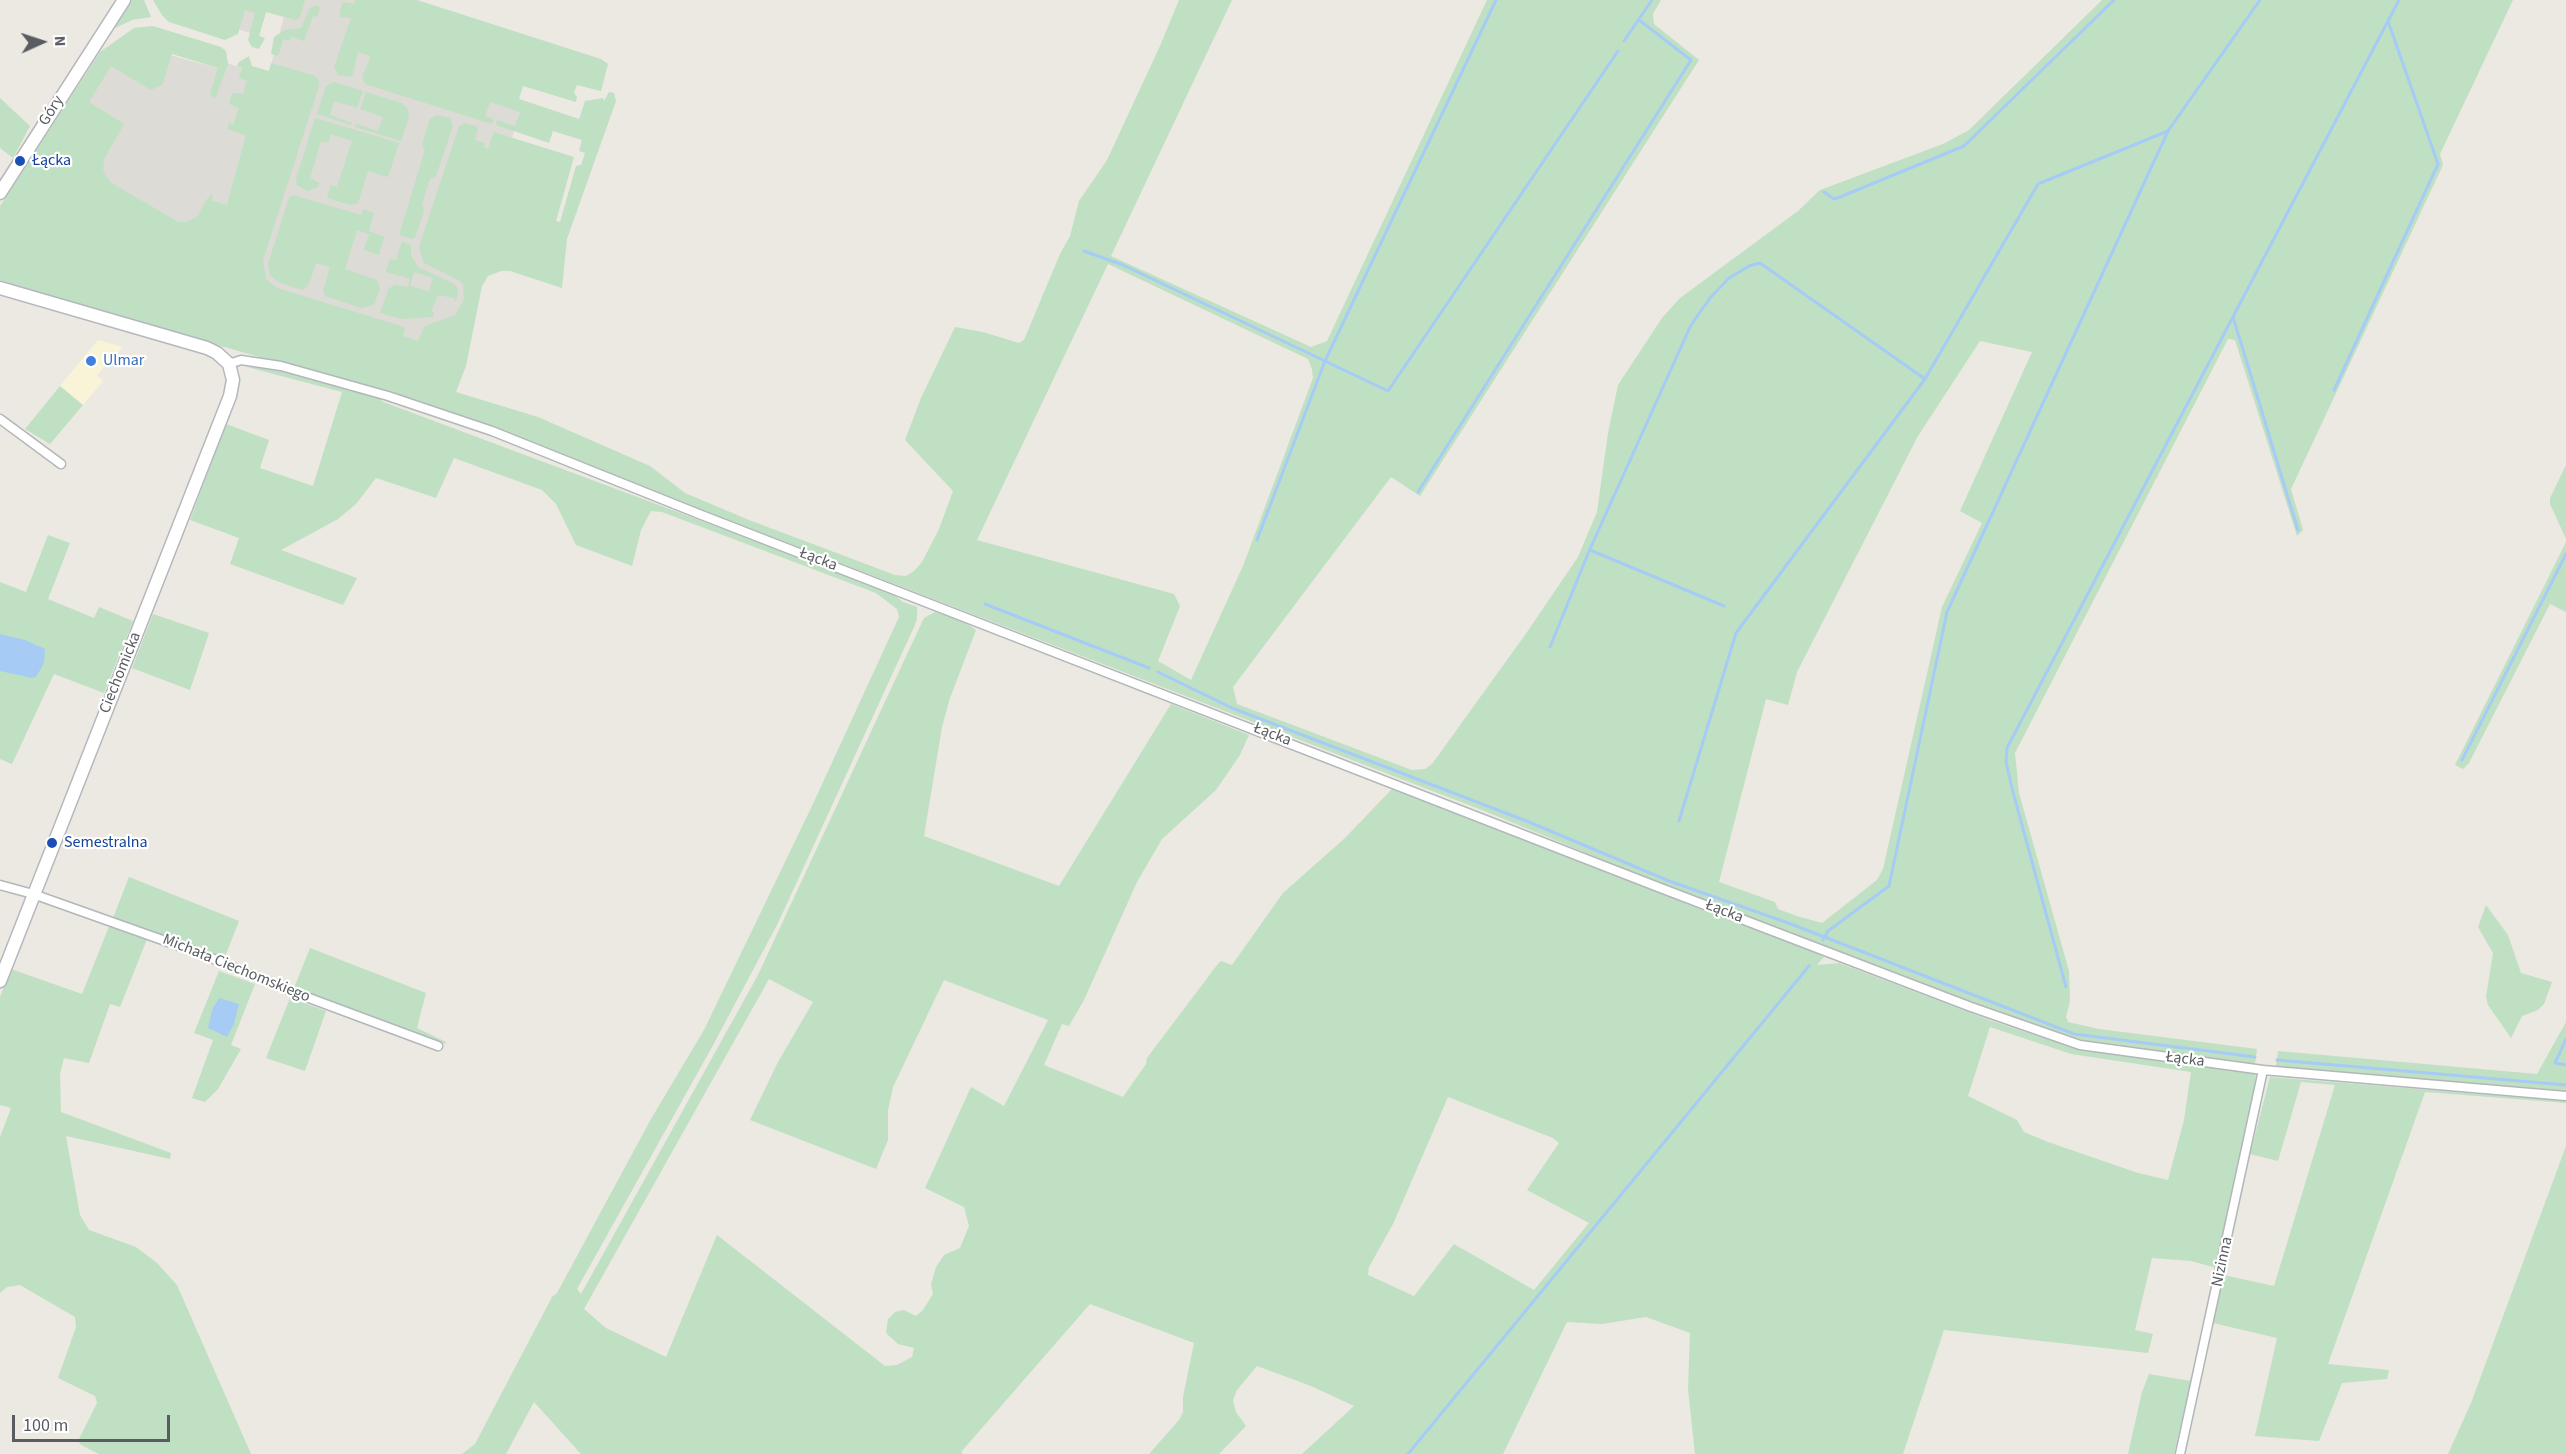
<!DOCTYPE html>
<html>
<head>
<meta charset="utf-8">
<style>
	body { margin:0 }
	#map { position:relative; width:2566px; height:1454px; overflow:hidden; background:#ebe9e1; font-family:"Source Sans 3",sans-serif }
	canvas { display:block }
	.north { position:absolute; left:12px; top:12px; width:60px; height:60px; -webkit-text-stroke:4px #fff; paint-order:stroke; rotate:87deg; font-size:16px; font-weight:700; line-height:24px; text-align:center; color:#595c60 }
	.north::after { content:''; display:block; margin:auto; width:21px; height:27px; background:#595c60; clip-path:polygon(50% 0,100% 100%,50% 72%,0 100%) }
	.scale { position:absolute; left:12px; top:1415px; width:158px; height:27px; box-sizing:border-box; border:3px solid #595c60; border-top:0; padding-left:8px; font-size:18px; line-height:21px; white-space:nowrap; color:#595c60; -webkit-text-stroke:4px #fff; paint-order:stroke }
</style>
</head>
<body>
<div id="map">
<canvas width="2566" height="1454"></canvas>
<div class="north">N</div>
<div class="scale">100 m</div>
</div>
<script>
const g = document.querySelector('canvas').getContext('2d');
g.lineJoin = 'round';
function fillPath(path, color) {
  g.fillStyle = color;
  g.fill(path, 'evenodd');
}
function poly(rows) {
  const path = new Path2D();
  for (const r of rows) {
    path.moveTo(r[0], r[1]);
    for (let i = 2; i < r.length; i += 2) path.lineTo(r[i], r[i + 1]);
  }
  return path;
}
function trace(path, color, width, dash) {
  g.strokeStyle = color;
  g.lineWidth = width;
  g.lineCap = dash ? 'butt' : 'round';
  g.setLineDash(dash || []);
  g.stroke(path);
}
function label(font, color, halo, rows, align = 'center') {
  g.font = font + ' "Source Sans 3",sans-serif';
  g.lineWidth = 4.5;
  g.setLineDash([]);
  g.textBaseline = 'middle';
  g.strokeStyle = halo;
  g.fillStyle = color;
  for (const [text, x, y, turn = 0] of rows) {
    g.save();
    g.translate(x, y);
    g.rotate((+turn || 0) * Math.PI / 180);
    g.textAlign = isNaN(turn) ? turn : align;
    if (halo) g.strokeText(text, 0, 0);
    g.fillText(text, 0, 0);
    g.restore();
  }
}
fillPath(poly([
	[98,340,123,347,97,375,103,381,83,405,60,386]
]), '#f9f4d7');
fillPath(poly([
	[169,0,403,0,523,67,511,108,520,111,487,221,456,358,0,220,126,43,217,68,220,61,268,76,284,17,266,12,259,36,172,7]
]), '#dcdbd5');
fillPath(poly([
	[132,0,144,0,151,17,132,20,113,29],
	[153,0,305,0,300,17,296,20,266,12,259,36,265,38,259,49,252,47,248,40,255,13,245,10,238,34,225,40,169,22,162,15],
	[355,0,417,0,601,59,608,64,601,91,577,85,574,93,577,97,576,102,523,86,519,99,579,119,585,101,603,98,604,101,609,92,614,93,616,101,567,239,562,288,510,271,501,271,488,276,482,286,466,366,456,392,538,417,650,466,685,493,749,520,895,575,906,576,914,571,922,562,939,529,953,491,905,440,921,398,955,327,983,332,1019,343,1024,340,1060,254,1070,236,1079,201,1107,160,1160,46,1179,0,1232,0,1111,256,1311,347,1327,341,1487,0,1661,0,1653,14,1654,24,1699,60,1420,496,1391,477,1233,687,1237,704,1412,770,1425,769,1432,764,1525,635,1578,557,1597,512,1608,433,1618,385,1662,318,1680,298,1798,211,1820,190,1943,144,1969,130,2102,0,2513,0,2440,154,2443,165,2291,489,2303,530,2297,536,2235,340,2228,339,2015,753,2019,793,2069,971,2070,1001,2066,1017,2068,1022,2099,1029,2257,1049,2255,1064,2096,1044,2027,1024,1671,888,1487,812,440,409,12,286,12,284,0,280,0,206,100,52,134,28,153,26,221,47,226,51,228,64,215,99,210,94,218,68,172,54,162,85,151,90,111,66,89,102,124,124,104,159,103,170,110,182,178,222,187,222,198,216,206,200,213,193,212,201,227,205,246,135,227,129,229,123,233,125,239,108,229,104,232,93,243,94,247,81,239,78,242,68,237,66,239,62,249,56,252,66,269,71,271,63,313,75,318,79,319,86,263,260,266,279,277,288,401,326,405,328,403,336,418,341,425,326,455,315,464,300,463,284,457,279,424,263,419,247,459,126,466,123,478,127,475,140,485,143,484,148,488,149,494,132,574,157,556,221,560,222,576,166,581,165,585,153,579,151,582,140,553,131,549,143,496,125,497,120,515,126,520,112,490,102,485,116,494,119,492,124,365,84,362,77,371,56,358,52,352,77,338,75,334,67,351,18,340,17,340,11,343,2,354,4],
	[1108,264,1308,359,1312,369,1313,378,1243,566,1191,680,1158,661,1180,606,1174,594,977,540],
	[1980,341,2032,352,1960,511,1982,523,1942,607,1883,869,1877,880,1822,923,1797,916,1778,909,1775,902,1719,882,1766,699,1788,705,1797,672,1918,436],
	[317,5,320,8,317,17,313,16,304,41,291,37,289,41,283,39,278,56,271,54,274,37,285,30,301,28,310,8],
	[334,82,363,91,357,108,334,101,330,115,352,123,351,125,317,114,326,86],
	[366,92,401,103,407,108,409,117,401,141,355,127,356,124,378,131,383,117,360,109],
	[0,98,30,126,13,158,0,148],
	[437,115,450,118,453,126,436,176,430,179,422,204,424,211,415,237,412,239,399,235,425,150,422,145,430,119],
	[315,118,399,143,388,177,368,171,358,203,350,205,327,198,331,185,337,187,352,141,331,134,328,143,321,141,310,178,319,183,318,187,307,191,297,185,296,179],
	[293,195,361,215,363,209,374,213,369,231,384,237,379,255,364,250,369,234,357,230,345,269,377,280,380,289,374,305,361,308,325,296,323,291,330,267,316,263,309,284,303,290,280,283,270,276,268,264,289,198],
	[402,241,411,245,411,256,418,267,454,284,458,289,456,302,454,298,438,295,431,312,434,313,433,317,402,319,380,313,389,288,395,285,408,287,410,279,386,272,390,259,396,260],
	[414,272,433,278,429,291,410,286],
	[247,367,270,368,380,397,381,401,394,406,889,591,903,602,917,607,917,619,914,627,778,923,712,1047,577,1289,581,1294,758,975,916,635,924,618,935,612,963,621,976,630,950,698,942,727,924,836,1059,886,1171,704,1249,735,1240,755,1216,790,1162,839,1137,882,1084,1000,1069,1026,1062,1024,1044,1065,1123,1097,1146,1064,1147,1058,1217,965,1221,961,1232,965,1283,893,1345,838,1392,789,1481,821,1707,912,1810,950,1824,957,1817,965,1839,963,1992,1021,2065,1045,2110,1054,2256,1072,2251,1112,2217,1268,2191,1261,2152,1258,2135,1330,2153,1334,2148,1353,1944,1330,1903,1454,1695,1454,1688,1389,1690,1333,1646,1317,1602,1324,1567,1322,1503,1454,1302,1454,1354,1406,1311,1386,1257,1366,1237,1390,1233,1400,1236,1412,1246,1426,1219,1454,1149,1454,1179,1420,1183,1412,1183,1397,1194,1343,1090,1304,961,1452,963,1454,581,1454,534,1402,506,1454,462,1454,475,1444,552,1297,557,1293,651,1119,704,1030,812,806,899,617,897,609,876,593,662,512,651,511,641,530,632,566,576,545,556,504,542,490,454,458,436,498,376,478,356,504,338,519,281,550,357,578,343,605,230,564,239,538,190,520,226,424,269,440,260,468,313,486,342,392],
	[769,979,813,1002,778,1062,750,1120,876,1169,888,1140,888,1110,893,1087,944,980,1048,1020,1004,1106,971,1087,925,1188,964,1207,969,1226,960,1248,944,1255,936,1267,931,1284,933,1294,923,1310,916,1316,904,1310,895,1312,888,1319,886,1333,898,1344,914,1348,912,1357,897,1365,885,1366,717,1235,666,1357,606,1328,584,1309],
	[1990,1027,2071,1054,2191,1072,2184,1120,2168,1180,2138,1173,2048,1142,2024,1132,2017,1120,1968,1096],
	[1448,1097,1553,1138,1559,1143,1527,1190,1589,1223,1534,1290,1454,1244,1414,1296,1368,1275,1369,1267,1393,1224],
	[60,386,83,405,50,444,25,429],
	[2566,465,2566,539,2550,504,2550,498],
	[48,535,70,543,48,599,94,618,99,607,133,621,104,693,54,674,12,764,0,759,0,582,26,592],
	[2566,542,2566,612,2550,604,2469,763,2463,769,2455,765],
	[153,614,209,633,190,690,132,668],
	[129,877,239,921,224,959,113,918],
	[2486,905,2508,935,2521,973,2552,982,2544,1004,2538,1010,2522,1016,2511,1038,2488,1005,2486,997,2493,953,2478,927],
	[110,924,147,939,120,1007,110,1004,89,1063,64,1058,60,1074,61,1112,171,1153,170,1159,66,1136,80,1215,89,1230,136,1247,157,1263,177,1285,251,1454,99,1454,81,1445,78,1441,97,1403,95,1396,58,1378,76,1327,75,1317,20,1285,7,1287,0,1293,0,1137,11,1108,0,1105,0,997,11,969,82,994],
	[310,948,426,993,417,1028,446,1042,445,1044,294,988],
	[219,971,255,984,231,1045,241,1049,218,1089,205,1102,192,1098,213,1040,194,1033],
	[290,998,326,1011,305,1071,266,1058],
	[2566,1022,2566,1091,2276,1067,2278,1051,2537,1074],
	[2270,1077,2566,1101,2566,1103,2425,1092,2328,1364,2389,1370,2387,1379,2342,1383,2319,1441,2255,1436,2277,1338,2213,1323,2223,1275,2274,1286,2335,1085,2301,1082,2278,1161,2250,1154],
	[2566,1146,2566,1454,2448,1454,2471,1403],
	[2149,1374,2191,1381,2174,1454,2128,1454,2142,1392]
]), '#bfe0c2');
fillPath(poly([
	[0,634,25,640,45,649,44,663,36,677,32,678,0,671],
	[219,998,239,1004,234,1024,227,1037,208,1028,212,1010]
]), '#a6ccf5');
trace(poly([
	[1624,41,1652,0],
	[1824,192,1834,199,1840,197,1964,146,2114,0],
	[1084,251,1123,265,1388,391,1618,51],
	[2233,317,2298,530],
	[2334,390,2438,164,2388,21],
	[1418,492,1691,60,1639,20],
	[1257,540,1325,361,1496,0],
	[1590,550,1724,606],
	[985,604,1149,668],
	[1550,647,1590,549,1691,325,1710,298,1729,278,1749,266,1760,263,1925,379],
	[1158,672,1232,708,1529,822,1669,881,1791,924,2074,1034,2255,1057],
	[2462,760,2566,554],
	[1679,821,1736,633,1925,379,2038,184,2168,131],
	[1823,940,1828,931,1889,886,1947,612,2168,131,2260,0],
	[2066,987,2013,792,2006,762,2007,748,2399,0],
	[2566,1039,2555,1063,2566,1065],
	[2277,1060,2566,1085],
	[1408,1454,1809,966]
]), '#a6ccf5', 3);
const street = poly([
	[229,364,241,360,281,366,388,396,492,431,699,514,1658,887,1971,1007,2080,1045,2263,1070,2566,1096],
	[0,419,61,464],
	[0,885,33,894,199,953,293,992,438,1046],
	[2180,1454,2263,1070]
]);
const secondary = poly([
	[0,193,124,0],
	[0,288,207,348,217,353,229,364,233,380,230,396,0,981]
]);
trace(street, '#b3b6ba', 11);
trace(secondary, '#b5b7bc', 15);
trace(street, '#fff', 8);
trace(secondary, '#fff', 12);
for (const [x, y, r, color] of [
	[20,161,6,"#1a4fb4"],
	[91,361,6,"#3f7fe0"],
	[52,843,6,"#1a4fb4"]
]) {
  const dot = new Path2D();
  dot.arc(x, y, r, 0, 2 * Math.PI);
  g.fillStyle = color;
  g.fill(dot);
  trace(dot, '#fff', 2);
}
label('16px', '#595c60', '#fff', [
	["Góry",52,111,-58],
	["Łącka",818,560,21],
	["Ciechomicka",121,673,-68],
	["Łącka",1272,735,21],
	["Łącka",1724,912,21],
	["Michała Ciechomskiego",236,969,22],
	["Łącka",2185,1060,7],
	["Nizinna",2223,1262,-78]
]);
label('16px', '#164399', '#fff', [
	["Łącka",32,161],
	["Semestralna",64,843]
], 'left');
label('16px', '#366cbe', '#fff', [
	["Ulmar",103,361]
], 'left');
</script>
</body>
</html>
